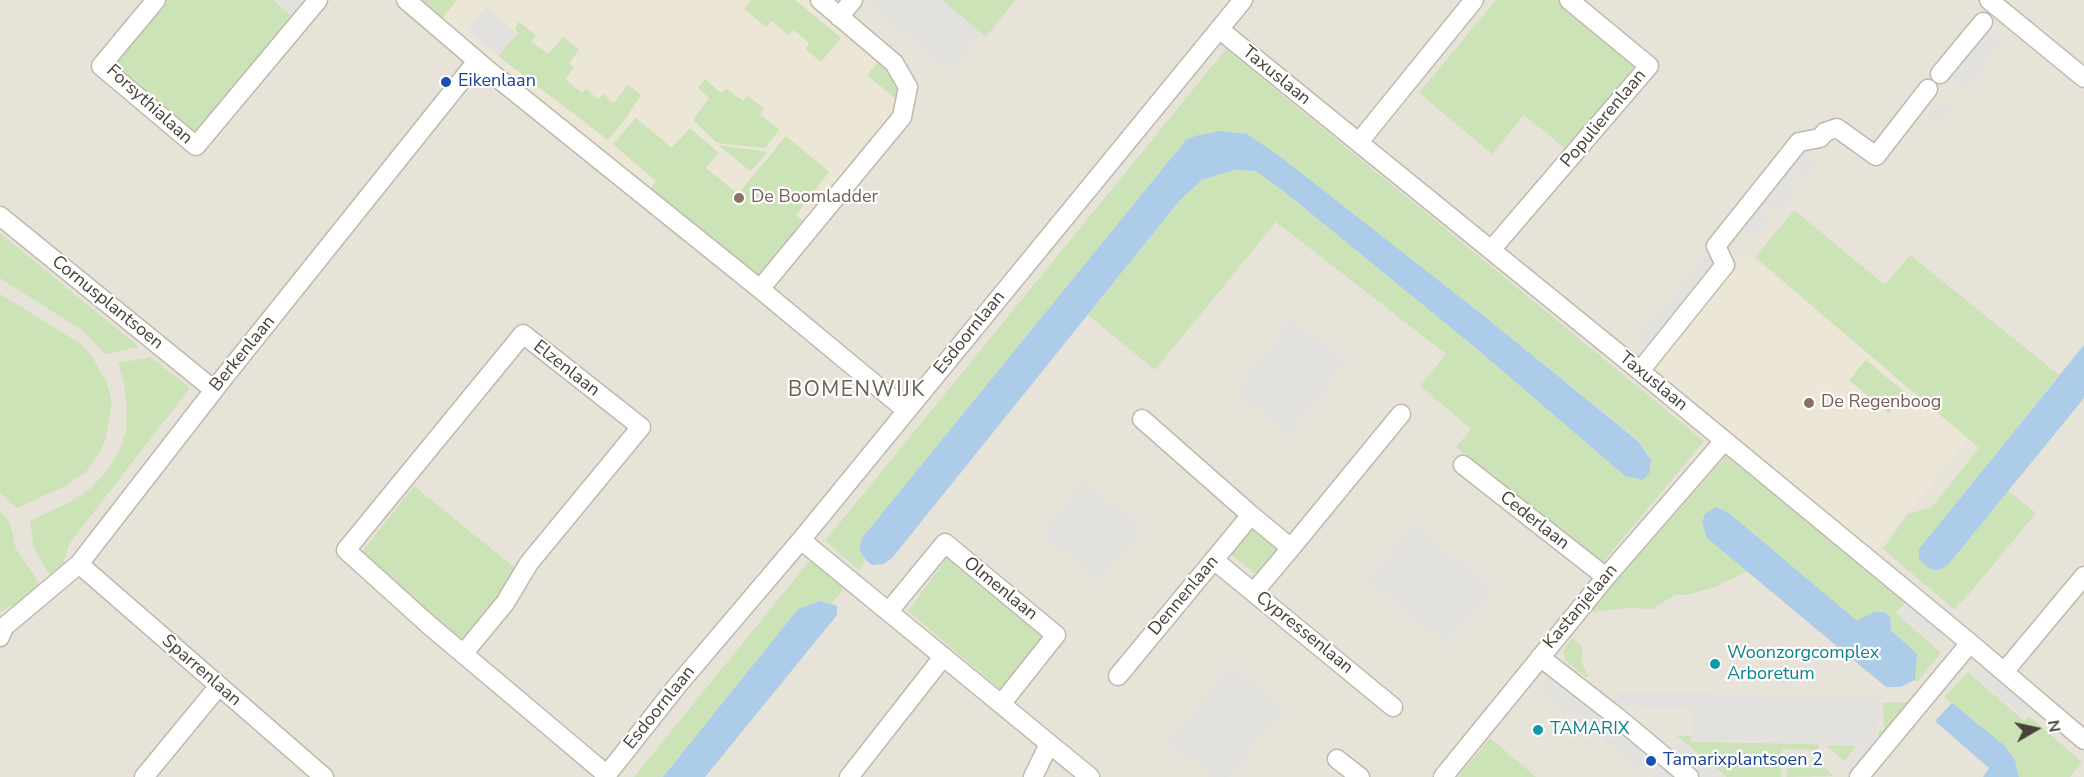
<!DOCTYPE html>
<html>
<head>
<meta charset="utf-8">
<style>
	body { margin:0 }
	#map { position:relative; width:2084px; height:777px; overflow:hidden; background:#f3f1ea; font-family:"Nunito Sans",sans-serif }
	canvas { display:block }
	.north { position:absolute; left:2006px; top:699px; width:60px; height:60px; -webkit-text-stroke:4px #fff; paint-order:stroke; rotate:81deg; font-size:16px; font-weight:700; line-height:24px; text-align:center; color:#464239 }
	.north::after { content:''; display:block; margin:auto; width:21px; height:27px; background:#464239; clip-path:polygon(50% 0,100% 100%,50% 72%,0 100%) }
</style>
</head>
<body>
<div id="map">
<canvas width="2084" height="777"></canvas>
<div class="north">N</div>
</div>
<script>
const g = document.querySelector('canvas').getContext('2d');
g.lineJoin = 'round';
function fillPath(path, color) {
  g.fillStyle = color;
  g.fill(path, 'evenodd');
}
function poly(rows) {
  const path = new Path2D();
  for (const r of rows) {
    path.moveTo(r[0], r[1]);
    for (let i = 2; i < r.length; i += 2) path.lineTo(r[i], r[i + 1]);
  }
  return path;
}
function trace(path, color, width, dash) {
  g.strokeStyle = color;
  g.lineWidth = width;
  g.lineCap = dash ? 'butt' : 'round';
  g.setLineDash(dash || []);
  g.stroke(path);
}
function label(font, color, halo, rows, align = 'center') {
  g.font = font + ' "Nunito Sans",sans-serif';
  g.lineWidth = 4.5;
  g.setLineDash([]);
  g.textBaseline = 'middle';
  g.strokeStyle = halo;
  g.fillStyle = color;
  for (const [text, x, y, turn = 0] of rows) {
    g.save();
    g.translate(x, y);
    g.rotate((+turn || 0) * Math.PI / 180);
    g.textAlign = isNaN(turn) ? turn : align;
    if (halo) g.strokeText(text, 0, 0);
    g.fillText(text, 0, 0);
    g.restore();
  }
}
fillPath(poly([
	[0,0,2084,0,2084,777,0,777]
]), '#e7e3d8');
fillPath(poly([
	[421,0,809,0,883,63,897,87,891,117,753,279],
	[1745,251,1969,439,1872,555,1648,367]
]), '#ebe6d5');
fillPath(poly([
	[162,0,273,0,297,21,197,141,107,65],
	[421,0,457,0,442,18],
	[751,0,795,0,841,38,821,62,805,49,809,43,793,30,788,35,771,21,766,27,744,9],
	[942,0,1015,0,986,37],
	[1496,0,1561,0,1636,64,1567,150,1524,115,1492,154,1419,93],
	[519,22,536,35,531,41,548,54,563,37,579,50,569,63,574,68,565,79,582,93,586,89,598,99,603,94,614,103,628,85,641,95,626,118,608,140,498,56,518,33,515,28],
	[1226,49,1704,441,1600,566,1456,447,1471,429,1420,386,1446,354,1276,222,1155,370,1088,315,1180,200,1202,180,1234,170,1256,171,1286,193,1477,349,1625,475,1650,472,1651,460,1638,440,1479,312,1282,158,1195,136,1186,140,862,538,859,550,866,560,859,570,825,541],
	[880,60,897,75,901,103,867,75],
	[705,79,721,93,726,88,743,101,748,96,764,109,760,114,779,130,765,148,717,143,693,120,709,98,698,88],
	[636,118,672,148,690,128,719,153,706,168,738,194,786,136,829,172,796,215,803,221,756,277,650,190,656,181,613,144],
	[718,145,768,152,750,171],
	[1794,210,1885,285,1910,255,2059,375,1919,549,1919,559,1927,567,1947,566,2008,491,2036,513,1969,594,1954,609,1883,549,1908,514,1932,507,1979,448,1755,257],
	[0,233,139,347,105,354,83,331,0,278],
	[0,294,81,344,92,356,101,373,107,383,111,398,111,408,106,437,101,450,86,472,65,486,17,508,0,493],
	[151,357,190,388,69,544,60,575,54,583,34,548,30,521,74,500,90,489,109,468,121,446,126,431,127,407,124,383,118,363],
	[1866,360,1906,393,1889,413,1849,380],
	[1726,456,1906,602,1896,613,1941,653,1917,682,1915,680,1916,654,1874,612,1857,622,1729,513,1716,508,1705,514,1702,522,1707,538,1748,571,1715,587,1686,595,1675,595,1652,609,1627,608,1588,613],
	[414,486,520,572,463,641,361,553],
	[0,512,9,520,16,549,36,578,41,590,0,612],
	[1250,525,1283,553,1262,579,1228,552],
	[949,555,1046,633,1001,690,908,611],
	[811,559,844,588,831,604,820,601,798,609,663,777,634,777],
	[1572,638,1583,647,1581,659,1588,677,1585,677,1565,660,1563,650],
	[1968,672,2024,721,2029,716,2082,762,2070,777,2019,777,2015,760,2005,746,1944,697],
	[1910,702,1879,741,1878,730,1884,730,1883,703],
	[1677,736,1691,736,1691,742,1818,744,1818,750,1781,749,1781,777,1727,777],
	[1490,738,1536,777,1458,777],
	[1825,745,1856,746,1845,761],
	[1787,768,1825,768,1834,776,1787,777]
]), '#cce3b7');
fillPath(poly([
	[274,0,308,0,294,16],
	[875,0,942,0,981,33,950,71,871,6],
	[486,7,517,33,498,56,467,30],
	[1981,26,2002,43,1964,91,1943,75],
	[1941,101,1952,110,1940,126,1929,117],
	[1806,151,1819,161,1806,177,1794,166,1788,173,1800,184,1778,211,1765,201,1760,208,1771,218,1755,238,1742,228],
	[1706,255,1719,266,1650,351,1636,340],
	[1292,319,1346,363,1289,435,1234,392],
	[1084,480,1143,528,1100,581,1041,534],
	[1414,524,1492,588,1446,644,1368,580],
	[1910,604,1944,633,1936,643,1901,614],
	[1231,665,1284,709,1229,777,1211,777,1168,742],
	[1984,666,2030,705,2022,715,1976,675],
	[1552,674,1671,752,1680,742,1725,777,1652,777,1650,775,1659,764,1650,757,1640,770,1540,690],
	[1615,691,1878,697,1877,745,1692,741,1693,708,1615,706],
	[1859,746,1868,753,1854,771,1845,764]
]), '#e2e1de');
fillPath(poly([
	[1220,131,1247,134,1282,158,1479,312,1638,441,1651,460,1650,472,1643,480,1625,476,1477,349,1286,193,1256,171,1234,170,1202,180,1180,200,892,558,883,564,872,565,866,560,859,550,862,538,1186,140,1195,136],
	[2084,345,2084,398,1947,566,1936,571,1927,567,1919,559,1919,549],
	[1716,507,1729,513,1857,621,1874,612,1884,612,1890,616,1891,630,1917,654,1915,680,1900,687,1886,687,1707,538,1702,522,1705,514],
	[820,601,837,606,837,615,705,777,663,777,798,609],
	[1952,703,2005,746,2015,760,2019,777,1983,777,1989,768,1935,721]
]), '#acccea');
const minor = poly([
	[156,0,101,66,196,146,318,0],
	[406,0,489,71,760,289,906,410],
	[1989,0,2084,78],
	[839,17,853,0],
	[1219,29,1640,371,1970,643,2084,740],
	[1940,74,1983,22],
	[1359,142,1474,0],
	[0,216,214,390],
	[1491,250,1649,66,1569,0],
	[760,289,902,117,908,87,894,63,820,0],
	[1640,371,1725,265,1716,246,1799,142,1820,138,1825,132,1837,128,1876,156,1928,89],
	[1142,419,1251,515,1291,548,1254,592],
	[1463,465,1606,577],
	[801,540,1090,777],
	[1291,548,1401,414],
	[1214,560,1393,707],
	[79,564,324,777],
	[889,611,945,543,1056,635,1002,703],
	[0,637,4,627,79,564,225,376,477,61],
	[463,654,505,603,529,563,641,427,523,334,346,550,429,625,607,775],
	[1540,657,1617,717,1689,777],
	[2004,672,2084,576],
	[1118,676,1251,515],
	[1337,759,1360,777],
	[144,777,218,687],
	[605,777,677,686,801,540,1243,0],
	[849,777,943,657],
	[1033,777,1049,744],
	[1443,777,1606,577,1724,441],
	[1859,777,1970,643]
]);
trace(minor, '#beb9ad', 21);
trace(minor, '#fff', 18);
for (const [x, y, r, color] of [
	[446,82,6,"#1a4fb4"],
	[739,198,6,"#8d6e63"],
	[1809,403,6,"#8d6e63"],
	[1715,664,6,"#0f9aa8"],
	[1538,730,6,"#0f9aa8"],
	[1651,761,6,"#1a4fb4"]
]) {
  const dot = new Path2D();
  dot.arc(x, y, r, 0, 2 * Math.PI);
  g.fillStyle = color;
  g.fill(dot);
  trace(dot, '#fff', 2);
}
label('18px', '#464239', '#fff', [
	["Taxuslaan",1276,76,39],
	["Forsythialaan",149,105,42],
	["Populierenlaan",1604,119,-50],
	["Cornusplantsoen",107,303,39],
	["Esdoornlaan",970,333,-51],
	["Berkenlaan",243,354,-51],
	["Elzenlaan",566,369,38],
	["Taxuslaan",1653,382,39],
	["Cederlaan",1534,521,38],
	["Olmenlaan",1000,589,39],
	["Dennenlaan",1184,596,-50],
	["Kastanjelaan",1581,607,-50],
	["Cypressenlaan",1304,633,39],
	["Sparrenlaan",201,671,41],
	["Esdoornlaan",660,708,-51]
]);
label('18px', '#164399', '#fff', [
	["Eikenlaan",458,82],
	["Tamarixplantsoen 2",1663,761]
], 'left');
label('18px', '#785e54', '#fff', [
	["De Boomladder",751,198],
	["De Regenboog",1821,403]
], 'left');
label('18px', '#0d838f', '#fff', [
	["Woonzorgcomplex",1727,654],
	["Arboretum",1727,675],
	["TAMARIX",1550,730]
], 'left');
g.letterSpacing = '1.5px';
label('21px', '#686151', '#fff', [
	["BOMENWIJK",857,391]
]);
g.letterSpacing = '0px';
</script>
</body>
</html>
